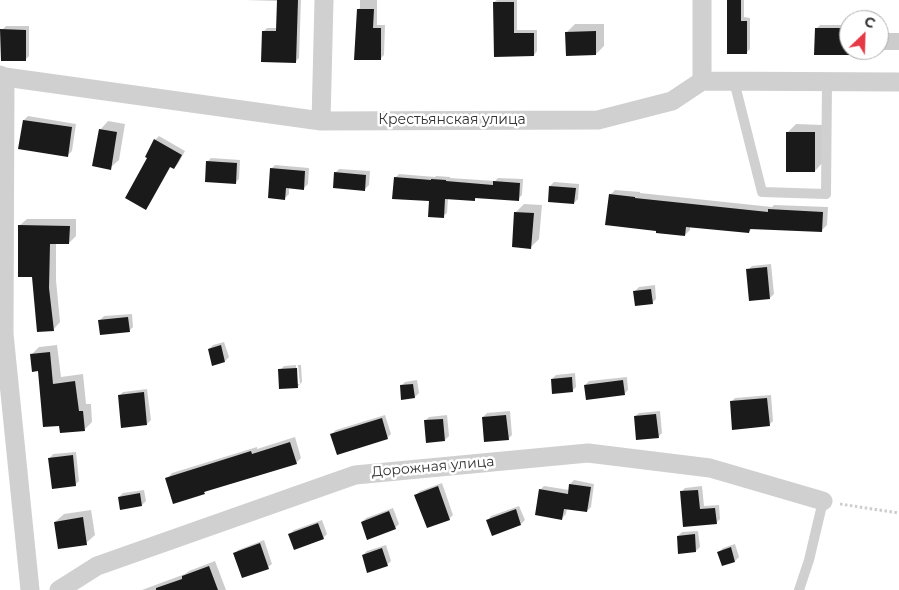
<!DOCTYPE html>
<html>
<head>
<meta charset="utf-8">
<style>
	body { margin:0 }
	#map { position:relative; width:899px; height:590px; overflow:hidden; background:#fff; font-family:Montserrat,sans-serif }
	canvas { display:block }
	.north { position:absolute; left:839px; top:10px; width:50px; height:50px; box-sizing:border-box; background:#fff; border:1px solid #adadad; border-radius:50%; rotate:24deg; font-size:14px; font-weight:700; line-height:20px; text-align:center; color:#333 }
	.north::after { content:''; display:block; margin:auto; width:18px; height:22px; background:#e63946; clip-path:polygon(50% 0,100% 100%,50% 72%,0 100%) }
</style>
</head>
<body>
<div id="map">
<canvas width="899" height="590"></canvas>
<div class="north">С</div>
</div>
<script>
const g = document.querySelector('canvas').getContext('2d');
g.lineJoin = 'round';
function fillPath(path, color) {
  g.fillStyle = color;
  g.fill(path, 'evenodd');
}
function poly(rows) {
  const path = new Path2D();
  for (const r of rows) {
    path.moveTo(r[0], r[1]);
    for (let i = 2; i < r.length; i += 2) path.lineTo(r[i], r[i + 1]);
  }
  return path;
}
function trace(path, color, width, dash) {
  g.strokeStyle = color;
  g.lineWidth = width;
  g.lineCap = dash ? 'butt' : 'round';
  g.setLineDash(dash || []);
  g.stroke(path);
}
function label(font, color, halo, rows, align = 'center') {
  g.font = font + ' Montserrat,sans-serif';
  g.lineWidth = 5;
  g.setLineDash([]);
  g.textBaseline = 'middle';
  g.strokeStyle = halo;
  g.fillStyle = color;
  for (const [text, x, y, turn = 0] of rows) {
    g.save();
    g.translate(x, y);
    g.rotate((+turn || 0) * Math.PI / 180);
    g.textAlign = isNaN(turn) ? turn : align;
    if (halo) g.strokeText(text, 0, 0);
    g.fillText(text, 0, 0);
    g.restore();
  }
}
fillPath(poly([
	[245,0,301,0,299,58,295,62,263,32,267,28,277,28,278,1],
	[360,0,377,0,377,25,385,25,384,55,380,59,358,10,360,8],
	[497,0,517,0,517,30,537,30,537,51,534,55,495,55,494,2],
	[728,0,744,0,744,17,750,18,750,49,746,53],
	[575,24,604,24,604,46,596,54,567,32],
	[820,25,849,25,849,50,854,50,850,54,816,54,816,29],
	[6,26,29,26,29,56,25,60,2,30],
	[879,33,899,33,899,50,879,50],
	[28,116,76,124,72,151,68,155,24,120],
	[108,121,125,124,119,160,110,168,100,130],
	[796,124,823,125,823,162,815,171,787,133],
	[159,136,185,151,178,164,174,168,171,166,149,205,145,208,149,158,155,140],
	[211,158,240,160,239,179,235,183,207,162],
	[275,165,309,168,308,184,304,188,289,187,289,194,285,198,271,169],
	[339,169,370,171,369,185,365,189,335,173],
	[399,174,435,177,436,176,450,177,450,178,495,181,498,178,523,179,522,195,518,199,478,196,474,200,448,198,447,213,443,216,430,200,395,178],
	[554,182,579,184,578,199,574,203,550,186],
	[615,190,640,192,640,193,772,207,774,205,828,207,827,225,822,230,753,227,749,232,690,226,690,230,685,235,610,195],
	[524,204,542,205,539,239,531,247,516,212],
	[27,219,76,219,76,236,69,243,56,243,56,280,60,322,53,330,33,276,19,226],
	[771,264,774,294,770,298,748,270,752,266],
	[655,285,656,299,652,303,635,291,639,287],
	[132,314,133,327,129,331,100,320,104,316],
	[224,342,229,357,225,361,209,349,213,345],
	[57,345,61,377,83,374,86,404,91,404,92,422,85,429,60,424,39,370,31,355,39,347],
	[296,365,297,384,300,384,298,365,301,365,302,382,298,386,281,387,280,370,284,366],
	[575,373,576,387,572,391,552,379,556,375],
	[627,377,628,390,624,394,585,385,589,381],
	[417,380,419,393,415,397,401,386,405,382],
	[147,389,151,420,147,424,119,396,123,392],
	[771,395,773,421,769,425,731,402,735,398],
	[510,411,512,435,508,439,483,417,487,413],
	[660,411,662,433,658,437,635,416,639,413],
	[385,415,391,434,387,438,332,434,336,430],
	[447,415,449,436,445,440,425,421,429,417],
	[295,437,301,458,296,463,207,490,204,493,167,479,172,473,257,447,257,449],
	[76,452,79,481,75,485,50,458,53,454],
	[574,480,594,484,591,507,587,511,567,508,566,514,562,518,540,490,544,486,569,490,570,484],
	[442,483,453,515,449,519,416,495,420,491],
	[702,486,704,506,719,505,720,519,716,523,684,525,682,491,685,488],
	[144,490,146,501,142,505,119,497,123,493],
	[519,506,525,520,521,524,493,534,488,520,491,516],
	[393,508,399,524,395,528,362,522,366,518],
	[91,510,95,535,86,543,55,522,64,514],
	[322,520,327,534,323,538,290,534,294,530],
	[698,531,700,547,696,551,678,536,682,532],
	[264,540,272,564,268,567,234,554,238,550],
	[735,544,739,557,735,561,719,552,723,548],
	[386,545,391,561,387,565,363,555,367,551],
	[215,561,226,590,142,590,185,574,189,571]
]), '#0003');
fillPath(poly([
	[277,0,298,0,296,63,261,62,262,31,276,31],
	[727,0,741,0,741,21,747,21,747,54,727,54],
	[493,2,514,2,514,33,534,33,534,56,494,57],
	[357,9,374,9,373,28,381,28,381,60,354,60],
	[815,28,849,28,849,55,814,55],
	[0,29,26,30,26,61,1,61],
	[596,31,596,55,566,56,565,32],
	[23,120,72,127,68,157,18,149],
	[99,129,117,132,111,170,92,166],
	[786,132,815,132,815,172,786,172],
	[154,139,182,155,174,169,170,167,146,210,125,198,147,158,145,157],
	[206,161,237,163,236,184,205,182],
	[270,168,305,171,304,190,286,188,285,200,268,198],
	[334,172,366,175,365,191,333,188],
	[394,177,431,180,431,179,446,180,446,181,493,185,493,181,520,183,519,201,475,198,475,201,445,199,444,218,428,217,429,201,392,199],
	[549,186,576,188,574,204,548,202],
	[609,194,635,197,635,198,768,212,768,209,823,212,822,232,750,229,749,233,686,227,685,236,656,233,656,231,605,225],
	[514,212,534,213,531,249,512,247],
	[18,225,70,226,69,244,50,244,49,288,54,331,37,332,32,277,18,277],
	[767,267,770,299,749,301,746,269],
	[651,289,653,304,635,306,633,291],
	[128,317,130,332,100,335,98,320],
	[221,345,225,362,212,366,208,349],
	[50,352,53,384,75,381,79,411,83,411,85,431,60,433,59,426,43,427,38,371,32,372,30,354],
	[297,368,298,388,279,389,278,369],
	[572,377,573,392,552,394,551,379],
	[623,380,625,395,586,400,584,385],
	[413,384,415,398,401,400,400,385],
	[144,392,147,425,121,428,118,395],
	[767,398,770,426,732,430,730,401],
	[656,414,659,438,636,440,634,416],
	[506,415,509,440,484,442,482,417],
	[382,418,388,439,337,455,330,434],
	[443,419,445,441,426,443,424,420],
	[290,442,297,464,204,492,205,494,173,504,165,478,251,451,252,454],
	[73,455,76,486,52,489,48,458],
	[569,484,591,487,587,512,564,509,562,520,535,515,539,489,568,494],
	[438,486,450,520,427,528,414,495],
	[698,490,700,509,715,508,717,524,683,527,680,491],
	[140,493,142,506,120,510,118,497],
	[516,509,521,525,492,536,486,520],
	[389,511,396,529,367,540,361,522],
	[83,517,87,545,58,549,54,522],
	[318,523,324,539,294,550,288,534],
	[695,534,696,552,678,554,677,536],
	[260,543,269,569,242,578,233,553],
	[731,547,735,562,722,566,717,552],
	[382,548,388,566,367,573,362,555],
	[209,566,218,590,156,590,156,588,182,579,182,576]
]), '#1a1a1a');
trace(poly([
	[840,504,899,513]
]), '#cdcdcd', 3, [2.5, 2.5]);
trace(poly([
	[734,81,762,192,826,194,827,82],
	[799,590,809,560,823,501]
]), '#d0d0d0', 10);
trace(poly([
	[0,75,5,77,321,121,598,120,672,101,702,81,899,82],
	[5,77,4,334,30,590],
	[702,81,702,0],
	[321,121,324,0],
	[59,590,97,566,355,475,588,453,710,468,823,501]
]), '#d0d0d0', 19);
label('14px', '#333', '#fff', [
	["Крестьянская улица",452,120],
	["Дорожная улица",433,467,-5]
]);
</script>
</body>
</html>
